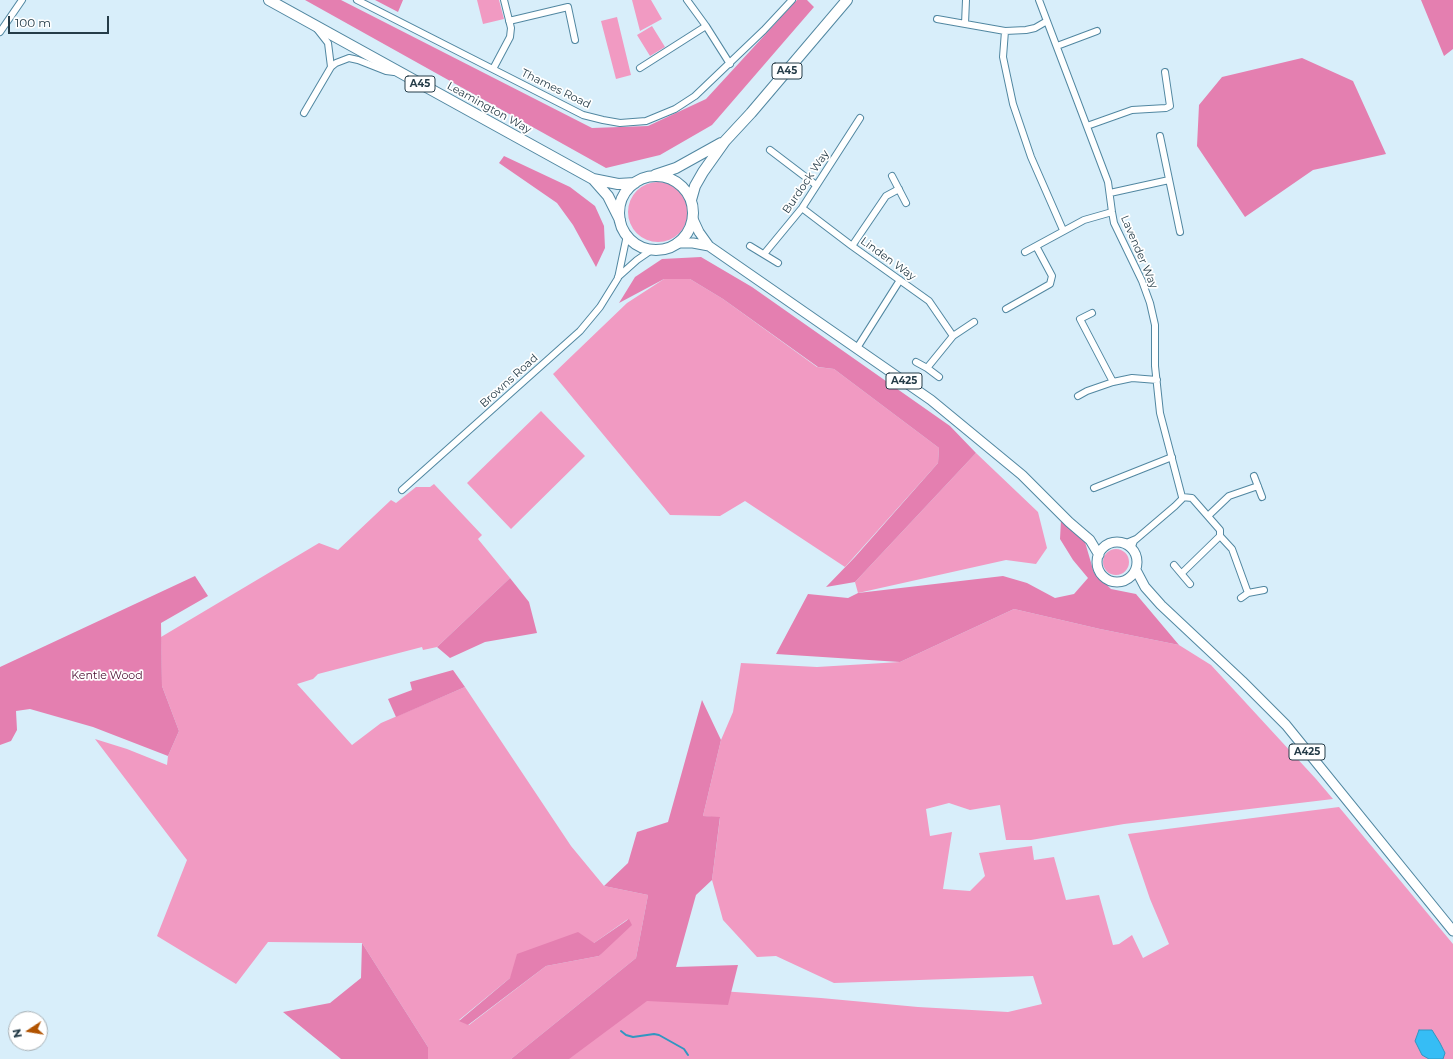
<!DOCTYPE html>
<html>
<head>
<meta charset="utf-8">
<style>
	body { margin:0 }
	#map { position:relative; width:1453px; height:1059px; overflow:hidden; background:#d8eefa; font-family:Montserrat,sans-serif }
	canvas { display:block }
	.north { position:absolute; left:8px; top:1011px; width:40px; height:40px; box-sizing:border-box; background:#fff; border:1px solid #a8b1b6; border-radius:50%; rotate:258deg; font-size:11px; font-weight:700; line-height:16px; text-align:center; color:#253c48 }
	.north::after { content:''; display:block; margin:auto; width:14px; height:18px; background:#b15300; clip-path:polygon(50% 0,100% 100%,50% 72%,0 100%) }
	.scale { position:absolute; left:8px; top:16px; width:101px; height:18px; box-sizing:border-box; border:2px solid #253c48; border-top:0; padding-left:5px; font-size:12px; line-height:14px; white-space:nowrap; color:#253c48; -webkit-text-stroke:3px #fff; paint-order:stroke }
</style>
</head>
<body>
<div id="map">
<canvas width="1453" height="1059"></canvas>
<div class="north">N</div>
<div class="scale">100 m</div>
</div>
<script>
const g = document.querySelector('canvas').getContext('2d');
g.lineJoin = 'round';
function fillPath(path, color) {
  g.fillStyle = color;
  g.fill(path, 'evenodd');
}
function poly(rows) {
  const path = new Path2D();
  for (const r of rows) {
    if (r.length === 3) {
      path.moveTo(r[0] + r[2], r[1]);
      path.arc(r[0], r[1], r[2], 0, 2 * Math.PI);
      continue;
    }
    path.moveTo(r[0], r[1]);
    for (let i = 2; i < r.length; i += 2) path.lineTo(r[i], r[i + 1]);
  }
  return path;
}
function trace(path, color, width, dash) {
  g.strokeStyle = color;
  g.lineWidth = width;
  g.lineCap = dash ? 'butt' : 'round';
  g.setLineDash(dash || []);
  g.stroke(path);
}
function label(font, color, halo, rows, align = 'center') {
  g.font = font + ' Montserrat,sans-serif';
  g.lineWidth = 3.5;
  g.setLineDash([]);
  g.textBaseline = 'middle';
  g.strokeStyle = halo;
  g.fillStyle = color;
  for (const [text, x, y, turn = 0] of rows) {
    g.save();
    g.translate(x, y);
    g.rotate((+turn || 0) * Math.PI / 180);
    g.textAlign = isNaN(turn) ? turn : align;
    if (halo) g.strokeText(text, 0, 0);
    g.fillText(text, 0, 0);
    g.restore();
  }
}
fillPath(poly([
	[477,0,499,0,504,19,483,24],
	[632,0,651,0,662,19,640,31],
	[617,17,631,75,616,79,601,21],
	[652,26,665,47,650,56,637,35],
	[658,212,30],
	[664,279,690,279,723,299,817,367,834,369,939,448,938,463,845,567,745,501,720,516,670,515,553,374,627,303],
	[541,411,585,456,511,529,467,483],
	[976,453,1038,512,1047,548,1036,564,1006,560,858,593,855,582],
	[434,484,482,535,478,539,510,578,437,647,423,650,422,647,318,674,313,679,297,684,352,745,381,723,465,687,571,846,604,886,648,895,636,958,511,1059,428,1059,428,1047,362,943,268,942,236,984,157,936,187,860,95,739,127,749,167,765,168,756,179,731,162,686,161,637,319,543,338,550,391,500,396,503,416,487,430,487],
	[628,919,599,956,546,966,469,1025,459,1020,510,978,594,943],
	[1116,562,13],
	[1014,609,1100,629,1179,645,1211,665,1316,779,1333,799,1124,824,1031,840,1006,840,1000,805,970,810,949,803,926,809,930,836,952,832,943,889,970,891,985,876,979,853,1032,846,1034,860,1054,857,1066,900,1099,895,1113,945,1119,944,1132,935,1143,958,1169,944,1150,899,1128,834,1339,807,1453,944,1453,1059,535,1059,642,980,692,989,821,998,918,1007,1008,1012,1042,1004,1033,976,834,983,776,956,757,957,723,920,712,880,720,818,703,816,721,740,733,712,741,663,817,667,900,662]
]), '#f19ac2');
fillPath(poly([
	[305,0,341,0,592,128,648,126,706,99,797,0,807,0,814,7,712,125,660,155,606,168],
	[375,0,403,0,398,12],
	[1421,0,1453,0,1453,49,1444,56],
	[1302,58,1353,81,1386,154,1313,170,1245,217,1197,146,1199,105,1222,77],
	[504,156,570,187,595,206,604,226,605,248,596,267,573,225,557,203,499,163],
	[701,257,752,287,950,426,976,453,855,582,826,587,855,557,938,463,939,448,834,369,818,367,723,299,690,279,664,279,619,303,635,277,662,259],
	[1061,520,1085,542,1094,573,1111,589,1136,594,1179,645,1100,629,1014,609,900,662,776,654,808,594,848,598,858,593,1003,576,1027,583,1055,598,1074,594,1088,578,1073,560,1060,539],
	[195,576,208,596,161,623,162,686,179,731,168,756,93,727,30,709,16,711,17,730,11,741,0,745,0,667],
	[510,578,529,602,537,633,485,642,450,658,437,647],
	[453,670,465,687,396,717,388,699,412,690,410,682],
	[702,700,721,740,703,816,720,817,712,880,696,895,676,967,738,965,728,1005,647,1001,569,1059,511,1059,636,958,648,895,604,886,628,863,637,832,668,822],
	[629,919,632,925,599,956,546,966,468,1025,459,1021,510,978,517,954,578,932,594,943],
	[362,943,428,1047,428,1059,341,1059,283,1012,330,1003,361,978]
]), '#e47fb0');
const water = poly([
	[1419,1030,1432,1030,1440,1043,1445,1053,1443,1059,1429,1059,1422,1055,1415,1041,1419,1030]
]);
fillPath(water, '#36bdf5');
trace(water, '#3196c1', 1);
trace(poly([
	[621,1031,626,1035,633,1037,654,1034,659,1035,684,1049,688,1055]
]), '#3196c1', 2);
const minor = poly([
	[357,0,583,115,603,120,620,123,646,121,675,109,695,96,764,30,792,0],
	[687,0,706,26,730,64],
	[1039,0,1108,182,1112,212,1114,223,1142,281,1150,303,1155,325,1155,366,1160,413,1182,497],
	[937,19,1005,31,1026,30,1035,28,1047,21],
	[509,21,568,7,575,40],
	[965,24,966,0],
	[317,29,328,43,331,67],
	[1005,31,1003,57,1013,104,1031,157,1063,230],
	[0,32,22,0],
	[1057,46,1097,31],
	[640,68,706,26],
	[493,69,510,37,511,28,504,0],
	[304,113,331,67,336,63,349,58,358,60,386,71,394,72],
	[1087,126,1132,110,1166,108,1170,106,1165,72],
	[1160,136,1180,232],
	[770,150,816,185],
	[892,176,906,203],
	[1110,193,1169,180],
	[802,208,852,246,929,301,953,336],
	[750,246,778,263],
	[852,246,886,196,899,189],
	[1025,252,1084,220,1112,212],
	[764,254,802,208,860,118],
	[618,277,637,260,653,249],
	[1006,309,1050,284,1052,276,1036,246],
	[1092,313,1080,319,1113,382],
	[857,348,900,280],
	[916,362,927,368,939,377],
	[927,368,953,336,974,322],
	[1078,396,1087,391,1113,382,1132,378,1157,380],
	[1254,476,1262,497],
	[1094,488,1172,457],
	[402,490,580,331,600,307,618,278,627,235],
	[1182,497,1192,498,1220,530,1220,536,1232,549,1248,593],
	[1208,516,1229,496,1258,486],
	[1124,544,1136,539],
	[1131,549,1134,541,1175,506,1182,499,1182,497],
	[1174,565,1190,584],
	[1182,573,1220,536],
	[1241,598,1248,593,1264,590]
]);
const primary = poly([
	[693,219,699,232,709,246,931,400,1022,475,1069,522,1090,540,1099,555],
	[677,243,693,243,709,246],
	[1117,562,20],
	[1136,570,1145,587,1161,605,1242,681,1286,725,1453,931]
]);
const trunk = poly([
	[269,0,593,179,608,196,620,220],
	[655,175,676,168,721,143],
	[656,213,37],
	[593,179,618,184,635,183],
	[691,200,695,186,703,172,725,141,751,113,847,0]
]);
trace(minor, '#5187a1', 8);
trace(primary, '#5187a1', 11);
trace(trunk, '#5187a1', 12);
trace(minor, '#fff', 6);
trace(primary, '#fff', 9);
trace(trunk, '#fff', 10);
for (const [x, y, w] of [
	[787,71,30],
	[420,84,30],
	[904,381,36],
	[1307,752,36]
]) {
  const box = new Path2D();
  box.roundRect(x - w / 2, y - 8, w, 16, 3);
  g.fillStyle = '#fff';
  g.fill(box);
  trace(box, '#253c48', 1);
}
label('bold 10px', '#253c48', null, [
	["A45",787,71],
	["A45",420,84],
	["A425",904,381],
	["A425",1307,752]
]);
label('11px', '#253c48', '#fff', [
	["Thames Road",556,89,26],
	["Leamington Way",489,108,29],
	["Burdock Way",806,182,-56],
	["Lavender Way",1139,252,67],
	["Linden Way",888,259,36],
	["Browns Road",509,381,-42]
]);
label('11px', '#4c0d30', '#fff', [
	["Kentle Wood",107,676]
]);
</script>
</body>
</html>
